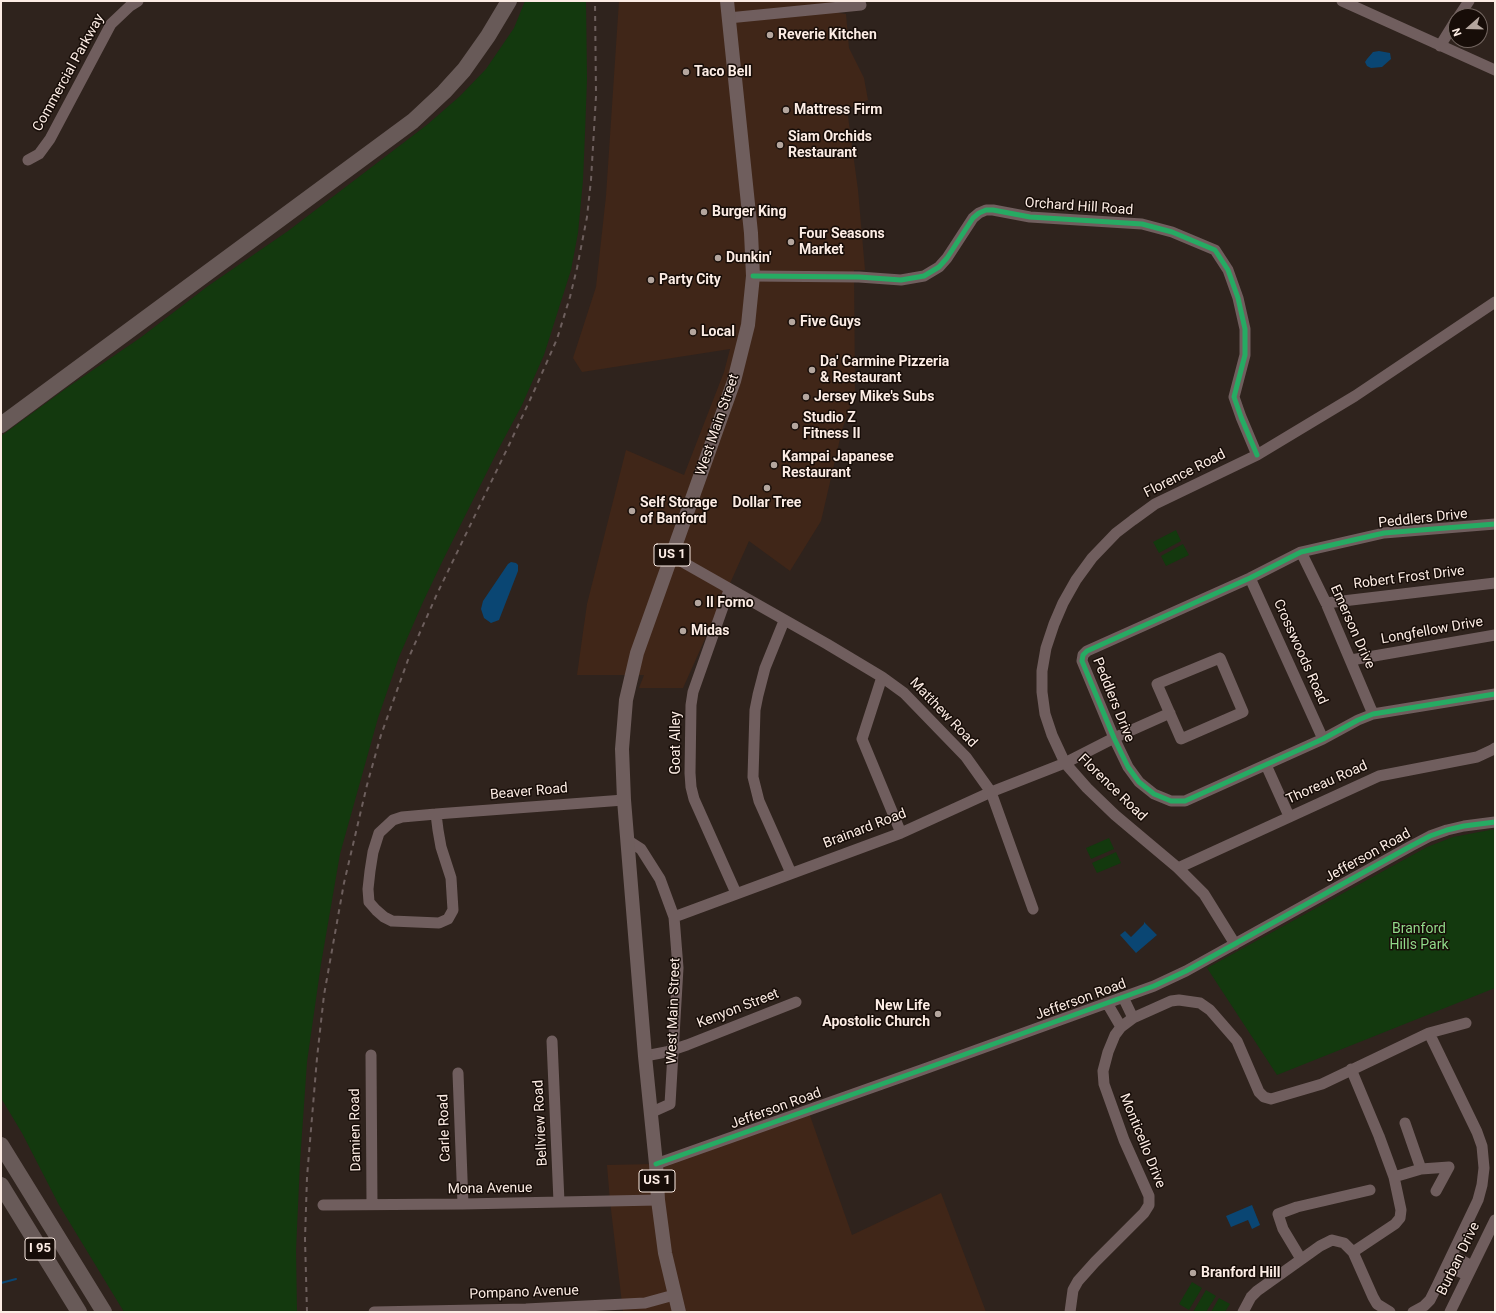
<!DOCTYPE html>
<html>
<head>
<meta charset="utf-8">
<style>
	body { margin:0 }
	#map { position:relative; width:1496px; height:1313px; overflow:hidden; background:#2f231d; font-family:Roboto,sans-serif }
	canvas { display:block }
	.frame { position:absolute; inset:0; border:2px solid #fcece4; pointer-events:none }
	.north { position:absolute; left:1448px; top:8px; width:40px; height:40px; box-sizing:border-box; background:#170d08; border:1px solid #736660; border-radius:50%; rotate:250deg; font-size:11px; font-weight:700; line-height:16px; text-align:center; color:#fcece4 }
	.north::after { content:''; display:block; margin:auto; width:14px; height:18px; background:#b4a69e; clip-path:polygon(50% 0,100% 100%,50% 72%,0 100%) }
</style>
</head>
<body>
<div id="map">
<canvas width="1496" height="1313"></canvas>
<div class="frame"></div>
<div class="north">N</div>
</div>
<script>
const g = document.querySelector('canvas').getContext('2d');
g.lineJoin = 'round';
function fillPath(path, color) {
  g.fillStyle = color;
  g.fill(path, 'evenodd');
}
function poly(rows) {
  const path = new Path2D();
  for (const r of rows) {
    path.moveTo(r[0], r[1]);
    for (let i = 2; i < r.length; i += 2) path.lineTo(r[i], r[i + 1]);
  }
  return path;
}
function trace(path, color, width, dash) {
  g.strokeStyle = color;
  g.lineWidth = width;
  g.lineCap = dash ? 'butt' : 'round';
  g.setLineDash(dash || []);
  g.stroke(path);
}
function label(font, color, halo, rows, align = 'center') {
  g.font = font + ' Roboto,sans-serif';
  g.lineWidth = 3;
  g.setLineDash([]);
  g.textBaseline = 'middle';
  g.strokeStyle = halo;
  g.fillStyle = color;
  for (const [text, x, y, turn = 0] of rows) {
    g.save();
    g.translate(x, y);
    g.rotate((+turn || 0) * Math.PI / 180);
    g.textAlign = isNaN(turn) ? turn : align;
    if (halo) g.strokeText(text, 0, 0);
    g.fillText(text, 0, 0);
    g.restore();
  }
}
fillPath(poly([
	[619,1,838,1,839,13,846,14,849,48,864,78,868,100,847,109,858,190,865,270,854,270,855,392,842,430,821,521,790,571,749,541,683,688,639,688,644,675,577,675,587,604,626,450,684,475,724,372,730,349,582,372,573,358,596,287,606,196],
	[808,1110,852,1235,941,1193,986,1312,623,1312,610,1201,607,1165,656,1164]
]), '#402618');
fillPath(poly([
	[525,1,586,1,587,79,585,133,583,180,578,233,571,270,544,355,522,405,498,450,443,560,423,602,399,657,378,718,340,854,321,964,307,1062,300,1162,296,1250,297,1312,124,1312,59,1205,22,1133,1,1098,1,436,68,387,140,338,208,286,288,231,428,124,460,96,486,69,514,28],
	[1176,530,1181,541,1159,553,1153,542],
	[1183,544,1189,555,1166,566,1161,556],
	[1495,829,1495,988,1277,1075,1207,968,1427,847,1453,837],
	[1109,838,1114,849,1091,859,1086,848],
	[1116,852,1121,863,1097,873,1092,863],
	[1192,1282,1202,1288,1189,1310,1179,1304],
	[1206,1290,1216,1296,1206,1312,1193,1312],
	[1219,1298,1230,1304,1225,1312,1211,1312]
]), '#13390e');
fillPath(poly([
	[1379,51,1390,53,1391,59,1382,67,1371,68,1367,66,1365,62,1367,59,1373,52],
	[511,562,516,563,518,565,518,571,499,620,491,623,484,618,481,609,483,601,508,564],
	[1144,922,1157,935,1136,953,1120,935,1125,931,1131,937,1144,924],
	[1252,1205,1260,1225,1252,1229,1248,1220,1231,1227,1226,1216]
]), '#0a4673');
trace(poly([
	[1,1283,16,1279]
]), '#0a4673', 2);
trace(poly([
	[1342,1,1495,70],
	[1459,16,1469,1],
	[728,18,861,5],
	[1440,46,1456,20],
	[28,160,39,154,50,139,111,24,130,6,138,1],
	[753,276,859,277,901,280,924,276,939,267,947,258,973,218,979,213,986,210,993,210,1030,217,1142,224,1172,232,1215,250,1228,270,1238,298,1245,329,1245,355,1234,397,1241,417,1257,455],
	[1495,524,1384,533,1301,552,1250,578,1087,651,1083,655,1082,661,1114,738,1128,767,1139,782,1154,794,1171,801,1185,801,1323,739,1358,720,1373,714,1495,694],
	[1301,552,1326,603,1373,714],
	[672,556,827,644,882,677,904,693,966,757,991,792,1033,909],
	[1250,578,1323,739],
	[729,590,693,692,691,705,690,773,691,787,694,799,736,893],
	[1326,603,1495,583],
	[784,621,765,668,758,695,755,710,753,777,759,801,791,873],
	[1220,658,1243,712,1181,739,1157,684,1220,658],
	[1351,660,1495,635],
	[882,677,862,739,901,833],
	[1266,765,1289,816],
	[436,814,402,817,393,820,379,833,373,852,370,871,368,889,369,902,376,910,384,917,392,921,439,923,448,919,453,910,451,878,441,847,438,830,436,814,624,800],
	[627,840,641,849,660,879,674,917,678,968,670,1104,650,1113],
	[1178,868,1379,776,1477,757,1492,750,1495,748],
	[674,917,901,833,991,792,1065,763,1114,738,1170,713],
	[1235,944,1204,894,1178,868,1115,815,1087,788,1065,763,1052,735,1045,714,1042,692,1042,671,1046,648,1054,624,1063,603,1076,580,1092,558,1116,533,1133,520,1155,504,1257,455,1355,396,1495,302],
	[1123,997,1133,1018],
	[1121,1027,1133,1018,1171,1001,1179,1000,1200,1003,1210,1010,1237,1041,1259,1092,1264,1097,1271,1099,1322,1084,1429,1033,1466,1023],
	[552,1041,559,1202],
	[371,1055,372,1204],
	[645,1056,666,1052,687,1045,796,1002],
	[1351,1069,1379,1136,1394,1177,1401,1210,1400,1218,1395,1224,1353,1252],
	[458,1073,463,1204],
	[1405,1123,1421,1169],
	[656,1164,927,1068,1154,986,1186,971,1411,846,1430,836,1447,830,1464,826,1495,822],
	[1394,1177,1421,1169,1449,1167,1436,1191],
	[323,1205,463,1204,658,1200],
	[1452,1255,1472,1266],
	[1301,1259,1283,1229,1278,1214,1297,1207,1370,1190],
	[1447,1266,1467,1275],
	[374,1312,526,1309,645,1303,674,1295],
	[1070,1312,1073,1290,1078,1281,1095,1262,1144,1213,1149,1205,1149,1196,1124,1140,1104,1084,1103,1071,1108,1052,1115,1035,1121,1027,1107,1003],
	[1243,1312,1251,1297,1257,1291,1320,1246,1332,1240,1344,1243,1353,1252,1373,1297,1377,1304,1390,1312],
	[1413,1312,1424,1306,1430,1300,1437,1286,1478,1200,1482,1185,1484,1168,1482,1146,1477,1132,1429,1033],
	[1450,1312,1495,1220]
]), '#705e5e', 11);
trace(poly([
	[679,1312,665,1253,658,1200,656,1164,645,1056,624,800,622,749,626,700,637,653,734,381,748,325,753,276,751,233,727,1]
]), '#6f5e5d', 14);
trace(poly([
	[1,425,413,121,444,92,464,70,488,36,509,1],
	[1,1145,104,1312],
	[1,1185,79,1312]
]), '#685a58', 16);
trace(poly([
	[307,1312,305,1239,307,1177,317,1058,324,995,344,883,367,785,381,735,409,657,437,594,509,445,535,389,557,339,570,297,577,268,587,217,591,180,596,96,595,1]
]), '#6d5f5d', 2, [5, 5]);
trace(poly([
	[753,276,859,277,901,280,924,276,939,267,947,258,973,218,979,213,986,210,993,210,1030,217,1142,224,1172,232,1215,250,1228,270,1238,298,1245,329,1245,355,1234,397,1241,417,1257,455],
	[1495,524,1384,533,1301,552,1250,578,1087,651,1083,655,1082,661,1114,738,1128,767,1139,782,1154,794,1171,801,1185,801,1323,739,1358,720,1373,714,1495,694],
	[656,1164,927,1068,1154,986,1186,971,1411,846,1430,836,1447,830,1464,826,1495,822]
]), '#26ab63', 5);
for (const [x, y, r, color] of [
	[770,35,4,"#b4a69e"],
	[686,72,4,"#b4a69e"],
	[786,110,4,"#b4a69e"],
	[780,145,4,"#b4a69e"],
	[704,212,4,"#b4a69e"],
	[791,242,4,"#b4a69e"],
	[718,258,4,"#b4a69e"],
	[651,280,4,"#b4a69e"],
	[792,322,4,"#b4a69e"],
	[693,332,4,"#b4a69e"],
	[812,370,4,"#b4a69e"],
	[806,397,4,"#b4a69e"],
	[795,426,4,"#b4a69e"],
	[774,465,4,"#b4a69e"],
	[767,488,4,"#b4a69e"],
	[632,511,4,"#b4a69e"],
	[698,603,4,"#b4a69e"],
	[683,631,4,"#b4a69e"],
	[938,1014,4,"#b4a69e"],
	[1193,1273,4,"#b4a69e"]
]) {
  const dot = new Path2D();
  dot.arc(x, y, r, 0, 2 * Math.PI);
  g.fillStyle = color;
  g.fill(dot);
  trace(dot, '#170d08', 1.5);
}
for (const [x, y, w] of [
	[672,555,36],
	[657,1181,36],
	[40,1249,30]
]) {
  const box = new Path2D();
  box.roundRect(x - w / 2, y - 11, w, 22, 3);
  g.fillStyle = '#170d08';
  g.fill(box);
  trace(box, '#fcece4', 1);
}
label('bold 13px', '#fcece4', null, [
	["US 1",672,555],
	["US 1",657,1181],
	["I 95",40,1249]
]);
label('bold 14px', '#fcece4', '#170d08', [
	["Reverie Kitchen",778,35],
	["Taco Bell",694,72],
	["Mattress Firm",794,110],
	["Siam Orchids",788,137],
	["Restaurant",788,153],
	["Burger King",712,212],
	["Four Seasons",799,234],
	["Market",799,250],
	["Dunkin'",726,258],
	["Party City",659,280],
	["Five Guys",800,322],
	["Local",701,332],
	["Da' Carmine Pizzeria",820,362],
	["& Restaurant",820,378],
	["Jersey Mike's Subs",814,397],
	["Studio Z",803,418],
	["Fitness II",803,434],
	["Kampai Japanese",782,457],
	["Restaurant",782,473],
	["Self Storage",640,503],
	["of Banford",640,519],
	["Dollar Tree",767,503,"center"],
	["Il Forno",706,603],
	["Midas",691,631],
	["New Life",930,1006,"right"],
	["Apostolic Church",930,1022,"right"],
	["Branford Hill",1201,1273]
], 'left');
label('14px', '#fcece4', '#170d08', [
	["Commercial Parkway",69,73,-61],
	["Orchard Hill Road",1079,207,4],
	["West Main Street",718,425,-71],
	["Florence Road",1185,474,-27],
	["Peddlers Drive",1423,519,-6],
	["Robert Frost Drive",1409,578,-7],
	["Emerson Drive",1352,627,66],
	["Longfellow Drive",1432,631,-10],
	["Crosswoods Road",1300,652,66],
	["Peddlers Drive",1113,700,68],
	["Matthew Road",943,713,46],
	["Goat Alley",676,743,-90],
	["Thoreau Road",1327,783,-24],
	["Florence Road",1112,788,44],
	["Beaver Road",529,792,-5],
	["Brainard Road",865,829,-21],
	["Jefferson Road",1368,856,-29],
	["Jefferson Road",1081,1000,-20],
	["Kenyon Street",738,1009,-21],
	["West Main Street",674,1011,-88],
	["Jefferson Road",776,1109,-20],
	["Bellview Road",541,1123,-93],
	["Carle Road",445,1128,-92],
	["Damien Road",356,1130,-91],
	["Monticello Drive",1142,1141,68],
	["Mona Avenue",490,1189,-1],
	["Burban Drive",1459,1259,-64],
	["Pompano Avenue",524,1293,-2]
]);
label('14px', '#90d989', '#170d08', [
	["Branford",1419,929],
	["Hills Park",1419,945]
]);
</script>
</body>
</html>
